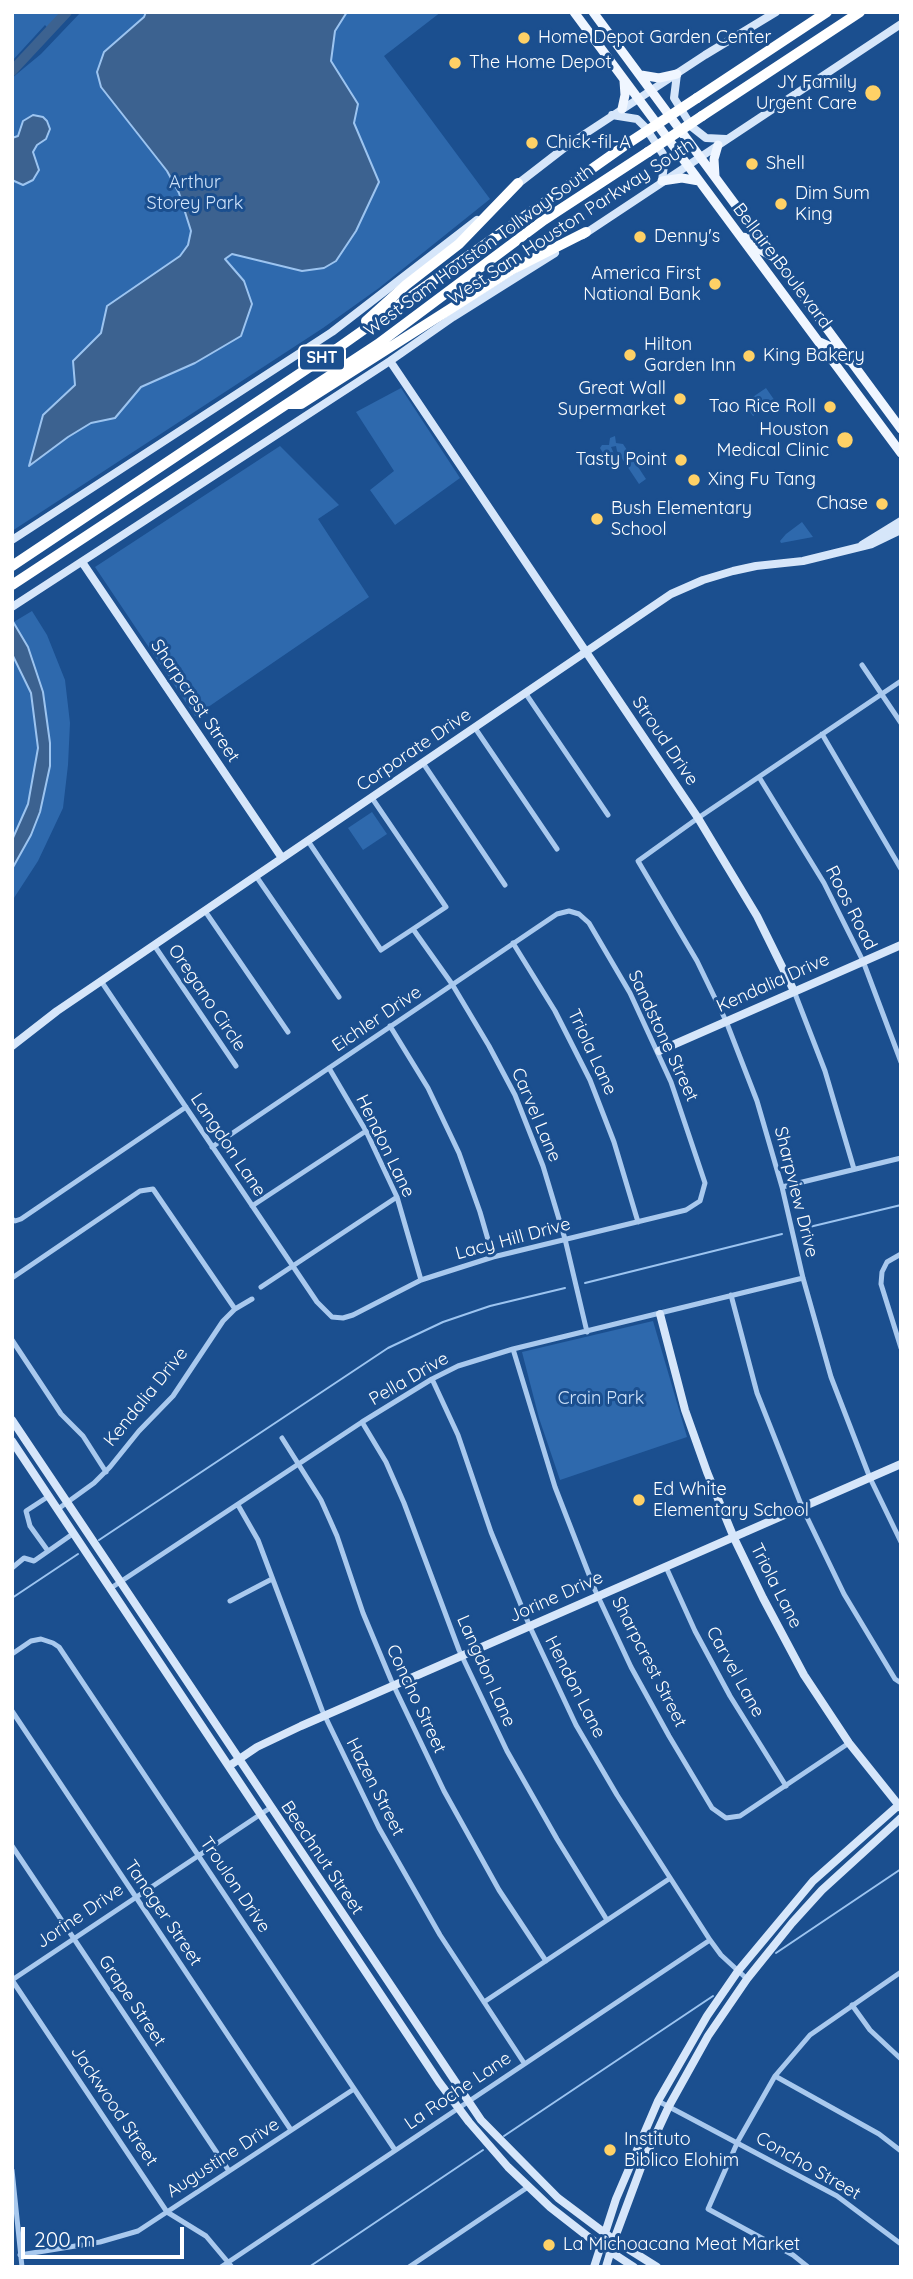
<!DOCTYPE html>
<html>
<head>
<meta charset="utf-8">
<style>
	body { margin:0 }
	#map { position:relative; width:913px; height:2279px; overflow:hidden; background:#1b4f8f; font-family:Quicksand,sans-serif }
	canvas { display:block }
	.frame { position:absolute; inset:0; border:14px solid #fff; pointer-events:none }
	.scale { position:absolute; left:21px; top:2227px; width:163px; height:32px; box-sizing:border-box; border:4px solid #fff; border-top:0; padding-left:9px; font-size:21px; line-height:24px; white-space:nowrap; color:#fff; -webkit-text-stroke:5px #1b4f8f; paint-order:stroke }
</style>
</head>
<body>
<div id="map">
<canvas width="913" height="2279"></canvas>
<div class="frame"></div>
<div class="scale">200 m</div>
</div>
<script>
const g = document.querySelector('canvas').getContext('2d');
g.lineJoin = 'round';
function fillPath(path, color) {
  g.fillStyle = color;
  g.fill(path, 'evenodd');
}
function poly(rows) {
  const path = new Path2D();
  for (const r of rows) {
    path.moveTo(r[0], r[1]);
    for (let i = 2; i < r.length; i += 2) path.lineTo(r[i], r[i + 1]);
  }
  return path;
}
function trace(path, color, width, dash) {
  g.strokeStyle = color;
  g.lineWidth = width;
  g.lineCap = dash ? 'butt' : 'round';
  g.setLineDash(dash || []);
  g.stroke(path);
}
function label(font, color, halo, rows, align = 'center') {
  g.font = font + ' Quicksand,sans-serif';
  g.lineWidth = 6;
  g.setLineDash([]);
  g.textBaseline = 'middle';
  g.strokeStyle = halo;
  g.fillStyle = color;
  for (const [text, x, y, turn = 0] of rows) {
    g.save();
    g.translate(x, y);
    g.rotate((+turn || 0) * Math.PI / 180);
    g.textAlign = isNaN(turn) ? turn : align;
    if (halo) g.strokeText(text, 0, 0);
    g.fillText(text, 0, 0);
    g.restore();
  }
}
fillPath(poly([
	[12,12,69,12,51,32,45,25,12,61],
	[81,12,441,12,384,56,490,199,379,288,323,328,12,531,12,78,41,54],
	[401,388,460,478,395,525,370,490,394,471,356,412],
	[766,388,775,401,753,416,744,403],
	[615,436,616,443,623,444,646,479,639,484,617,451,616,446,611,447,615,456,612,459,605,457,600,448,602,445,609,445,610,438],
	[280,446,339,505,318,519,369,597,195,716,95,567],
	[802,522,813,537,781,543,780,541,786,534],
	[32,611,47,635,65,680,70,723,68,765,63,808,38,861,12,901,12,623],
	[372,812,387,834,363,850,348,828],
	[653,1321,687,1437,560,1480,539,1418,522,1352]
]), '#2e69ad');
const water = poly([
	[146,12,347,12,335,31,331,61,358,104,354,123,379,182,356,231,336,261,324,268,302,271,232,254,225,259,244,281,252,304,241,336,195,363,141,387,115,418,91,423,68,437,29,466,43,415,75,385,73,361,101,333,107,306,180,256,188,245,191,231,179,193,167,171,101,87,97,72,104,52,144,17,146,12],
	[33,115,43,117,47,121,50,129,46,139,37,145,33,152,39,170,33,180,23,185,12,180,12,138,18,136,23,121,33,115],
	[12,620,28,647,43,692,50,743,50,766,40,812,31,835,12,869,12,840,28,804,38,748,31,693,12,654,12,620]
]);
fillPath(water, '#3c6290');
trace(water, '#9cc4f0', 2);
trace(poly([
	[801,1229,901,1205],
	[585,1283,782,1234],
	[99,1540,388,1348,443,1322,490,1306,565,1288],
	[12,1598,78,1554],
	[776,1953,901,1869],
	[504,2136,713,1996],
	[309,2267,483,2150]
]), '#9cc4f0', 2);
trace(poly([
	[12,71,67,12]
]), '#3c6290', 10);
trace(poly([
	[862,665,901,723],
	[901,681,698,818,638,861,697,961,726,1021,757,1101,782,1187,803,1278,831,1377,870,1478,901,1542],
	[526,694,608,815],
	[475,728,557,849],
	[822,734,901,869],
	[423,763,505,885],
	[759,777,824,883,863,961,901,1062],
	[308,841,381,950,413,929,446,907,372,798],
	[256,876,339,997],
	[205,911,288,1032],
	[413,929,452,984,489,1046,515,1095,543,1166,565,1239,587,1332],
	[513,943,555,1011,590,1080,614,1142,638,1222],
	[154,945,236,1066],
	[101,981,317,1302,332,1317,343,1318,353,1315,421,1280,493,1257,686,1210,700,1201,705,1183,671,1082,630,993,589,923,579,914,569,911,557,914,212,1147],
	[794,991,825,1071,854,1169],
	[390,1026,428,1088,459,1153,480,1212,493,1257],
	[329,1068,366,1131,397,1197,421,1280],
	[782,1187,901,1158],
	[252,1206,366,1131],
	[12,1219,15,1221,21,1219,186,1107],
	[901,1254,887,1262,882,1272,881,1284,901,1348],
	[12,1278,140,1191,153,1189,235,1309],
	[261,1287,397,1197],
	[731,1295,757,1393,802,1507,844,1594,895,1679,901,1683],
	[12,1340,61,1414,83,1436,106,1472],
	[513,1349,555,1487,595,1590,631,1667,669,1736,712,1808,726,1818,740,1816,849,1743],
	[432,1379,458,1435,491,1532,530,1627,576,1725,617,1795,710,1940,721,1955,747,1979],
	[362,1422,386,1462,404,1503,459,1650,507,1751,557,1839,607,1920],
	[282,1438,321,1500,337,1536,363,1613,391,1680,444,1791,499,1890,546,1961],
	[238,1505,258,1540,322,1710,379,1828,440,1935,524,2063],
	[58,1509,94,1483,110,1467,139,1431,173,1396,223,1321,235,1309,252,1299],
	[48,1551,30,1526,26,1511,49,1496],
	[666,1567,695,1631,730,1696,786,1786],
	[12,1568,24,1558,34,1561,74,1533],
	[111,1588,362,1422,432,1379,458,1366,513,1349,803,1278],
	[230,1601,272,1579],
	[12,1654,31,1641,41,1639,53,1643,59,1647,395,2150],
	[12,1711,291,2130],
	[12,1846,229,2171],
	[12,1980,167,2212,206,2236,232,2267],
	[12,1980,270,1808],
	[484,2002,669,1879],
	[852,2005,870,2030,901,2059],
	[775,2076,879,2134,901,2151],
	[658,2101,837,2196,901,2244],
	[12,2170,22,2267],
	[20,2255,100,2242,138,2231,354,2089],
	[221,2267,710,1940],
	[409,2267,528,2187],
	[808,2267,793,2255,708,2209,738,2141,775,2076,810,2035,901,1972]
]), '#a9c9ee', 5);
trace(poly([
	[677,74,674,98,692,127,706,138,726,139],
	[612,115,637,119,645,127,665,157,662,181],
	[515,186,568,145,705,55,776,12],
	[583,235,901,24],
	[390,361,698,818,757,916,794,991],
	[12,540,332,332,477,220],
	[862,545,901,521],
	[82,562,282,858],
	[12,607,390,361,453,317,555,253],
	[12,1046,57,1011,671,594,703,580,733,571,756,566,803,561,872,544,901,530],
	[659,1051,901,945],
	[660,1314,685,1410,707,1472,734,1538,763,1598,804,1675,849,1743,901,1808],
	[12,1420,481,2120,558,2198,614,2240,657,2267],
	[12,1441,439,2082,469,2122,508,2167,550,2207,591,2239,634,2267],
	[229,1766,257,1747,301,1726,901,1464],
	[594,2267,616,2199,658,2101,707,2016,738,1971,813,1881,901,1803],
	[606,2267,614,2240,643,2162,669,2106,708,2036,747,1979,792,1923,822,1890,901,1818]
]), '#d6e6fa', 8);
trace(poly([
	[574,12,901,453],
	[593,12,901,429],
	[641,75,659,78,677,74],
	[622,109,625,95,624,81],
	[715,176,714,159,718,145],
	[662,181,682,178,699,181],
	[741,237,750,238,759,249,772,256],
	[820,342,829,346,838,356,849,361]
]), '#f0f6ff', 9);
trace(poly([
	[697,98,827,12],
	[702,116,860,12],
	[366,321,406,285,459,244,518,183],
	[287,404,301,404,513,269,586,232],
	[12,566,335,350,627,144],
	[12,585,378,344,544,220,648,152]
]), '#fff', 10);
trace(poly([
	[627,144,697,98],
	[648,152,702,116]
]), '#fff', 10);
for (const [x, y, r, color] of [
	[524,38,7,"#ffd166"],
	[455,63,7,"#ffd166"],
	[873,93,9,"#ffd166"],
	[532,143,7,"#ffd166"],
	[752,164,7,"#ffd166"],
	[781,204,7,"#ffd166"],
	[640,237,7,"#ffd166"],
	[715,284,7,"#ffd166"],
	[630,355,7,"#ffd166"],
	[749,356,7,"#ffd166"],
	[680,399,7,"#ffd166"],
	[830,407,7,"#ffd166"],
	[845,440,9,"#ffd166"],
	[681,460,7,"#ffd166"],
	[694,480,7,"#ffd166"],
	[882,504,7,"#ffd166"],
	[597,519,7,"#ffd166"],
	[639,1500,7,"#ffd166"],
	[610,2150,7,"#ffd166"],
	[549,2245,7,"#ffd166"]
]) {
  const dot = new Path2D();
  dot.arc(x, y, r, 0, 2 * Math.PI);
  g.fillStyle = color;
  g.fill(dot);
  trace(dot, '#1b4f8f', 2.5);
}
for (const [x, y, w] of [
	[322,358,46]
]) {
  const box = new Path2D();
  box.roundRect(x - w / 2, y - 12.5, w, 25, 5);
  g.fillStyle = '#1b4f8f';
  g.fill(box);
  trace(box, '#fff', 2);
}
label('bold 16px', '#fff', null, [
	["SHT",322,358]
]);
label('18px', '#fff', '#1b4f8f', [
	["Home Depot Garden Center",538,38],
	["The Home Depot",469,63],
	["JY Family",857,83,"right"],
	["Urgent Care",857,104,"right"],
	["Chick-fil-A",546,143],
	["Shell",766,164],
	["Dim Sum",795,194],
	["King",795,215],
	["Denny's",654,237],
	["America First",701,274,"right"],
	["National Bank",701,295,"right"],
	["Hilton",644,345],
	["Garden Inn",644,366],
	["King Bakery",763,356],
	["Great Wall",666,389,"right"],
	["Supermarket",666,410,"right"],
	["Tao Rice Roll",816,407,"right"],
	["Houston",829,430,"right"],
	["Medical Clinic",829,451,"right"],
	["Tasty Point",667,460,"right"],
	["Xing Fu Tang",708,480],
	["Chase",868,504,"right"],
	["Bush Elementary",611,509],
	["School",611,530],
	["Ed White",653,1490],
	["Elementary School",653,1511],
	["Instituto",624,2140],
	["Biblico Elohim",624,2161],
	["La Michoacana Meat Market",563,2245]
], 'left');
label('18px', '#cfe3fa', '#1b4f8f', [
	["Arthur",195,183],
	["Storey Park",195,204],
	["Crain Park",601,1399]
]);
label('18px', '#fff', '#1b4f8f', [
	["West Sam Houston Parkway South",571,222,-33],
	["West Sam Houston Tollway South",479,251,-36],
	["Bellaire Boulevard",782,266,53],
	["Sharpcrest Street",195,701,56],
	["Stroud Drive",665,741,56],
	["Corporate Drive",414,750,-34],
	["Roos Road",851,908,63],
	["Kendalia Drive",773,983,-24],
	["Oregano Circle",207,998,56],
	["Eichler Drive",377,1019,-34],
	["Sandstone Street",663,1036,65],
	["Triola Lane",592,1052,65],
	["Carvel Lane",536,1115,67],
	["Langdon Lane",228,1145,56],
	["Hendon Lane",385,1146,64],
	["Sharpview Drive",796,1192,76],
	["Lacy Hill Drive",513,1239,-15],
	["Pella Drive",409,1379,-30],
	["Kendalia Drive",146,1397,-51],
	["Triola Lane",776,1586,63],
	["Jorine Drive",556,1597,-24],
	["Sharpcrest Street",649,1662,63],
	["Langdon Lane",486,1671,66],
	["Carvel Lane",735,1672,61],
	["Hendon Lane",575,1687,63],
	["Concho Street",416,1699,65],
	["Hazen Street",375,1787,63],
	["Beechnut Street",322,1858,56],
	["Troulon Drive",235,1885,56],
	["Tanager Street",163,1913,56],
	["Jorine Drive",80,1916,-34],
	["Grape Street",132,2001,56],
	["La Roche Lane",458,2091,-34],
	["Jackwood Street",114,2106,56],
	["Augustine Drive",223,2158,-33],
	["Concho Street",808,2166,30]
]);
</script>
</body>
</html>
